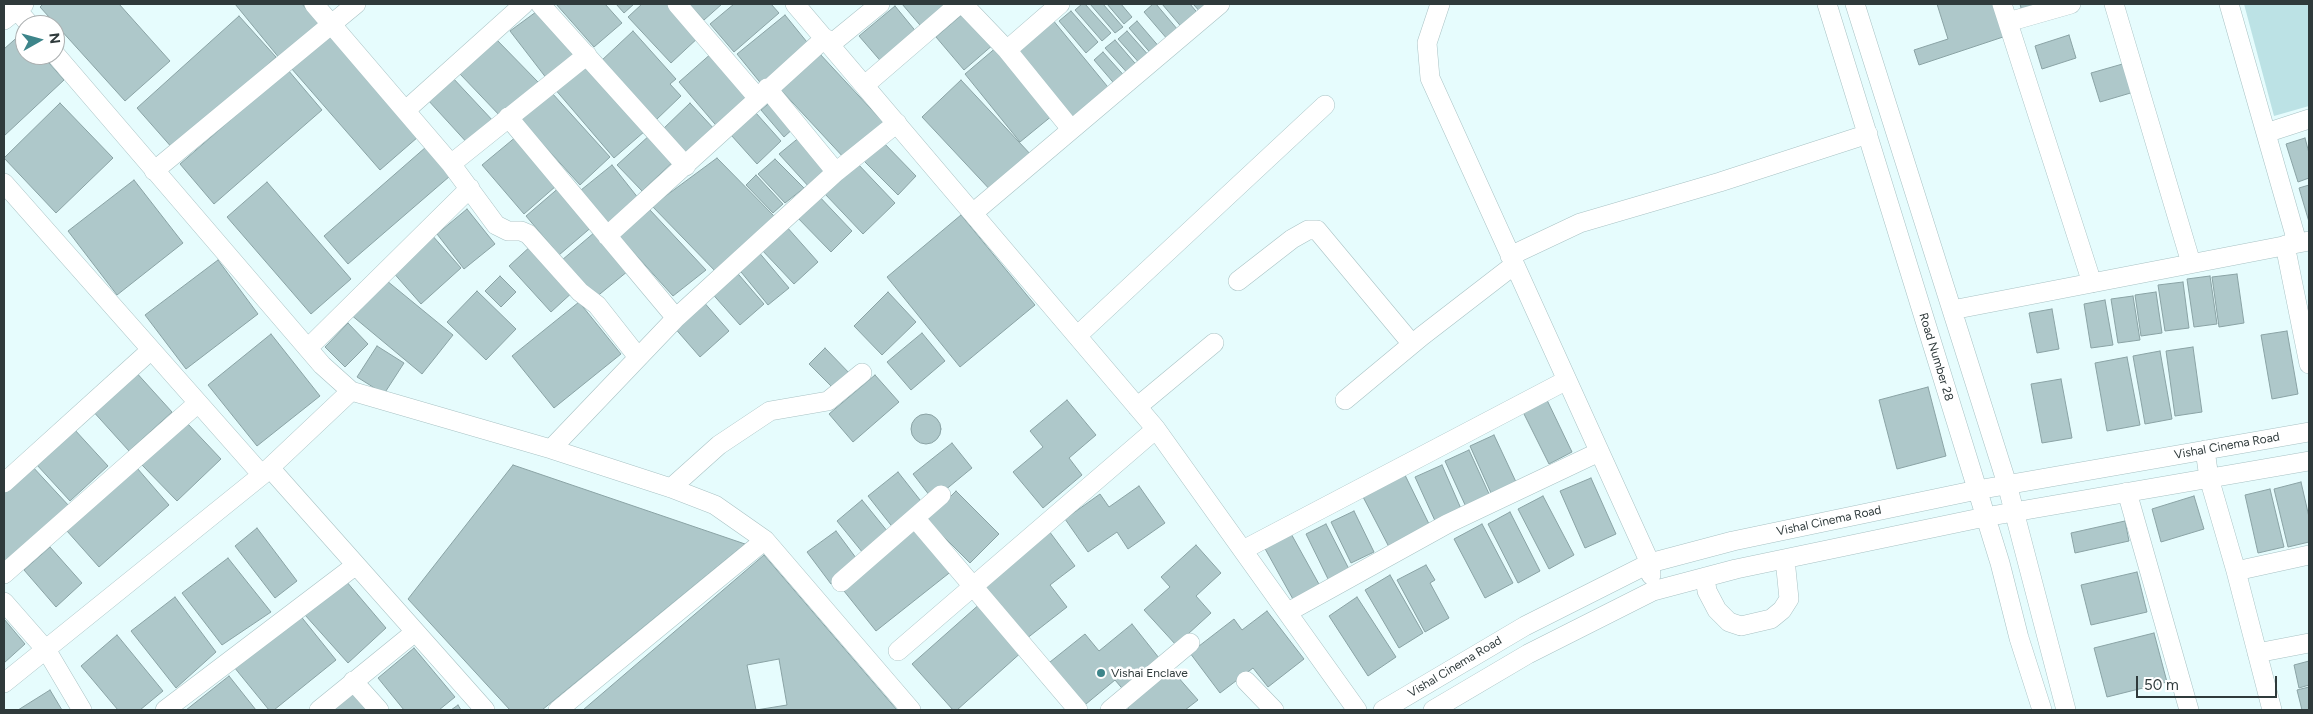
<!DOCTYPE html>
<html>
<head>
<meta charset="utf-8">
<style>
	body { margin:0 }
	#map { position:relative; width:2313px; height:714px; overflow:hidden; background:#e6fcfd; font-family:Figtree,sans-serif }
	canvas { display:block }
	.frame { position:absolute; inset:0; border:5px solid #2f3a3b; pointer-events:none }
	.north { position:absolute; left:15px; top:15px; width:50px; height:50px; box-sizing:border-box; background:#fff; border:1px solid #acb0b1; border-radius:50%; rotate:83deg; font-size:14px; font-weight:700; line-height:20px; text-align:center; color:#2f3a3b }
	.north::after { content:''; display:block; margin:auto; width:18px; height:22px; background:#3d858a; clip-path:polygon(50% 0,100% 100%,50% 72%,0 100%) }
	.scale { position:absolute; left:2136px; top:676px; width:141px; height:22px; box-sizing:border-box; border:2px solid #2f3a3b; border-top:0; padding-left:6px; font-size:15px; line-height:18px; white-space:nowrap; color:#2f3a3b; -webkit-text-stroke:4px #fff; paint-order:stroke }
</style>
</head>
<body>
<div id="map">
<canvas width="2313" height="714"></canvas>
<div class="frame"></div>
<div class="north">N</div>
<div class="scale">50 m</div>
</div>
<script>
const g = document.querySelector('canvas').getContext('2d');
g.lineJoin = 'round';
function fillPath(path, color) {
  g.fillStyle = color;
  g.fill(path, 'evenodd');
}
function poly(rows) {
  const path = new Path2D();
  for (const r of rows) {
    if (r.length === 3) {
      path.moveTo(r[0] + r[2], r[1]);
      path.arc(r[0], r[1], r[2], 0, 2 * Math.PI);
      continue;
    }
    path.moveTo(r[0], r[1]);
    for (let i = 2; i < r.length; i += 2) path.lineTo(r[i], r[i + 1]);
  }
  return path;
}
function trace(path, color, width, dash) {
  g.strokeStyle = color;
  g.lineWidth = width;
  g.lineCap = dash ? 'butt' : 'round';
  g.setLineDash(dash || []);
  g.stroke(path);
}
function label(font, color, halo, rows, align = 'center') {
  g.font = font + ' Figtree,sans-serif';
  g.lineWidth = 5;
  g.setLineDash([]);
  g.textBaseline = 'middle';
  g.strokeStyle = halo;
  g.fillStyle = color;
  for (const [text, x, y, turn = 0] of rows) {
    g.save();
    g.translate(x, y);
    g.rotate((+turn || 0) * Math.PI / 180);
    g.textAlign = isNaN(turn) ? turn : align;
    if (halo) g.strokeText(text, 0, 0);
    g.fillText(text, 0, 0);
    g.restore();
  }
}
fillPath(poly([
	[2244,4,2309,4,2309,106,2274,116]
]), '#bce2e5');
const building = poly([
	[43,4,119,4,170,61,125,101,40,7,43,4],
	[235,4,302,4,320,25,280,59,235,4],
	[556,4,605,4,622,23,594,47,556,4],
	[616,4,634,4,624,13,616,4],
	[642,4,670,4,700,36,671,63,628,17,642,4],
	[689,4,722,4,704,20,689,4],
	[734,4,771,4,779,13,734,52,710,24,734,4],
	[902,4,949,4,925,31,902,4],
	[1082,4,1085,4,1111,33,1102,41,1075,10,1082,4],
	[1090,4,1103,4,1123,27,1115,33,1090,4],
	[1107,4,1121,4,1132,17,1124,24,1107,4],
	[1153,4,1156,4,1178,30,1168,40,1144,12,1153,4],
	[1162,4,1190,4,1201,17,1184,30,1162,4],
	[1193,4,1212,4,1203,15,1193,4],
	[1937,4,1996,4,2006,36,1919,65,1914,50,1948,39,1937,4],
	[2020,4,2036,4,2037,8,2022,12,2020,4],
	[895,6,918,34,884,65,859,36,895,6],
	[540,9,576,57,547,79,510,31,540,9],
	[1071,11,1098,42,1086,53,1059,21,1071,11],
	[965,12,994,44,964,70,936,37,965,12],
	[785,15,811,47,763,86,737,54,785,15],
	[239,16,276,57,174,150,137,108,239,16],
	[1052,19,1112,92,1074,124,1014,51,1052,19],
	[1137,21,1161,49,1153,56,1129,28,1137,21],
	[633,31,676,79,670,84,681,96,656,120,601,61,633,31],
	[1127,31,1151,58,1142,66,1118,39,1127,31],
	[22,33,25,37,25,55,42,55,64,80,4,136,4,49,22,33],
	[329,35,418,137,380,170,291,68,329,35],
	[2069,35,2076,58,2042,69,2035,46,2069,35],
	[496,39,538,82,502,118,460,74,496,39],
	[1115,40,1140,69,1131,77,1105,48,1115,40],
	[998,46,1053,115,1020,142,965,74,998,46],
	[713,52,752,99,720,130,679,82,713,52],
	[1103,52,1128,80,1118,88,1094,60,1103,52],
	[819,53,884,123,845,159,780,89,819,53],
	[584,61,645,131,614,158,554,88,584,61],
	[2126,63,2134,92,2100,102,2091,73,2126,63],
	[288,70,322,110,214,204,180,164,288,70],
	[452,77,495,123,470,146,427,99,452,77],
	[961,80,1033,157,994,194,922,117,961,80],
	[552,93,610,157,580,185,521,120,552,93],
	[773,100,796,126,784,137,761,110,773,100],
	[60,103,113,158,56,213,4,158,60,103],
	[690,103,716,131,687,158,662,130,690,103],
	[756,113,781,141,757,164,731,135,756,113],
	[651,134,675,160,642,191,617,165,651,134],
	[517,136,556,186,524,214,482,165,517,136],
	[801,136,828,169,810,188,779,154,801,136],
	[2305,138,2309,153,2309,178,2298,182,2286,144,2305,138],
	[881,140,916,176,898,195,862,159,881,140],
	[426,147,450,176,348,264,324,236,426,147],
	[717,158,776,218,718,274,652,206,717,158],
	[775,159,804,188,785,203,758,174,775,159],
	[857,163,895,203,863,234,825,194,857,163],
	[612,165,639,199,608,224,581,190,612,165],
	[756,175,783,204,773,213,746,185,756,175],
	[134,180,183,243,117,295,68,231,134,180],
	[267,182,351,279,311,314,227,217,267,182],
	[2309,185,2309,222,2299,188,2309,185],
	[561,186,594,225,559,255,526,216,561,186],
	[816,193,852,231,831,252,794,214,816,193],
	[467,209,495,244,464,269,437,234,467,209],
	[650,210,706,270,673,296,618,235,650,210],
	[961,215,1035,305,960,367,887,277,961,215],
	[786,226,818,262,794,284,761,249,786,226],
	[595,232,628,271,595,298,562,260,595,232],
	[431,234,461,268,421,304,391,270,431,234],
	[533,244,575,290,551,312,509,266,533,244],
	[757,250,789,288,768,305,737,267,757,250],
	[218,260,258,314,186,369,145,315,218,260],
	[733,268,764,304,740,325,709,290,733,268],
	[2237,274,2244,323,2219,327,2212,277,2237,274],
	[381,276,453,335,422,374,350,314,381,276],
	[500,276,516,292,501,307,485,291,500,276],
	[2210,276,2217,324,2194,327,2187,279,2210,276],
	[2183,282,2189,328,2165,331,2158,285,2183,282],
	[477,291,516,329,486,360,447,322,477,291],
	[888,292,916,322,882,355,854,326,888,292],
	[2156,292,2162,333,2141,336,2135,295,2156,292],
	[2133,296,2140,340,2118,343,2111,299,2133,296],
	[702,300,729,331,700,357,673,326,702,300],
	[2105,300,2113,345,2091,348,2084,304,2105,300],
	[579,302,621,354,554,408,512,356,579,302],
	[2052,309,2059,349,2037,353,2029,313,2052,309],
	[348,323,368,344,345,367,325,347,348,323],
	[2287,331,2298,394,2272,399,2261,335,2287,331],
	[922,333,945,361,911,390,887,362,922,333],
	[271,334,320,396,257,446,208,385,271,334],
	[377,346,404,363,384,394,357,377,377,346],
	[2193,347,2202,412,2175,416,2166,351,2193,347],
	[825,348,853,377,837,392,809,364,825,348],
	[2160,351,2172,419,2145,424,2133,356,2160,351],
	[2127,357,2140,425,2107,431,2095,363,2127,357],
	[134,370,172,412,129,451,91,409,134,370],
	[875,375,899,402,853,442,829,414,875,375],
	[2061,379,2072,438,2042,443,2031,384,2061,379],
	[1928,387,1946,456,1897,469,1879,400,1928,387],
	[1546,398,1572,452,1549,464,1522,410,1546,398],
	[1067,400,1096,435,1069,458,1082,475,1043,508,1013,472,1043,447,1030,431,1067,400],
	[926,429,15],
	[187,423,221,459,177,501,142,465,187,423],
	[74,429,108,466,70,501,36,464,74,429],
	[1494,435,1516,482,1491,493,1470,446,1494,435],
	[952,443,972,468,933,500,913,474,952,443],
	[1469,450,1490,496,1466,507,1445,461,1469,450],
	[31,465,70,507,4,568,4,490,31,465],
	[513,465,745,544,542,710,510,710,408,599,513,465],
	[1442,465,1462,511,1436,523,1415,477,1442,465],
	[137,468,169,505,99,567,67,531,137,468],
	[898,472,924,505,894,529,868,496,898,472],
	[1404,473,1430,526,1389,547,1362,495,1404,473],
	[1591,478,1616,534,1585,548,1560,491,1591,478],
	[2301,482,2309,517,2309,542,2288,547,2274,489,2301,482],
	[1139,486,1165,523,1128,549,1117,532,1088,552,1065,519,1100,494,1109,507,1139,486],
	[2270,489,2284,547,2258,553,2245,495,2270,489],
	[956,491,999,534,970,563,927,520,956,491],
	[1543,496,1574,555,1549,569,1518,509,1543,496],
	[2194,496,2204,529,2161,542,2152,509,2194,496],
	[862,500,888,532,863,553,837,521,862,500],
	[1354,511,1374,552,1351,563,1331,522,1354,511],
	[1510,512,1540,571,1518,583,1488,524,1510,512],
	[2125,521,2129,541,2075,553,2071,533,2125,521],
	[1326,524,1351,573,1330,583,1306,534,1326,524],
	[1482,524,1513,583,1485,598,1454,539,1482,524],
	[917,525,953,570,876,631,840,586,917,525],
	[257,528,297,581,275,598,235,546,257,528],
	[1289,530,1320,586,1294,601,1263,545,1289,530],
	[836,531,859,562,831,584,807,552,836,531],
	[1049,531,1075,566,1050,585,1067,607,1026,639,983,583,1049,531],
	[1196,545,1221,573,1196,596,1211,613,1176,645,1144,610,1170,587,1161,577,1196,545],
	[50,547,82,583,56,607,24,570,50,547],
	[764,555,897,710,583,710,764,555],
	[228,558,271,612,222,645,182,593,228,558],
	[1426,565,1435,580,1430,583,1449,618,1425,632,1397,580,1426,565],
	[2137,572,2147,612,2091,625,2081,585,2137,572],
	[1390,575,1423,633,1399,648,1365,590,1390,575],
	[346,581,386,628,348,663,305,615,346,581],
	[175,597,216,652,176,688,131,631,175,597],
	[1357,597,1396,657,1368,676,1329,616,1357,597],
	[982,602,1024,650,957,710,953,710,912,664,982,602],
	[1267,611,1304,659,1268,687,1253,668,1220,693,1190,653,1234,619,1242,630,1267,611],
	[299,614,336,660,274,710,269,710,234,667,299,614],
	[4,619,25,644,4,663,4,619],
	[1132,624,1163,663,1126,693,1115,680,1080,709,1045,666,1085,634,1099,651,1132,624],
	[2154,633,2167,682,2107,697,2094,648,2154,633],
	[117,635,163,691,140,710,118,710,81,666,117,635],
	[414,648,455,697,439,710,404,710,378,678,414,648],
	[779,659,787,705,756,710,747,665,779,659],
	[2309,661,2309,685,2299,688,2294,665,2309,661],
	[1170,668,1198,700,1185,710,1129,710,1126,705,1170,668],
	[229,676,256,710,186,710,229,676],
	[2309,687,2309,710,2302,710,2297,690,2309,687],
	[358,688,378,710,332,710,358,688],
	[50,690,62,710,18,710,50,690],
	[458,705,461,710,451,710,458,705]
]);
fillPath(building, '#aec8ca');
trace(building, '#8aa3a5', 1);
const minor = poly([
	[12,4,30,25],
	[314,4,451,164,496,225,508,231,521,231,528,234,580,292,597,305,638,357],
	[540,4,686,166],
	[677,4,757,97],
	[795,4,1156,429,1357,710],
	[963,4,1007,50,1071,129],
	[1440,4,1427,43,1430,78,1650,563,1651,575],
	[1827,4,2000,563,2019,638,2042,710],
	[1855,4,2007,484,2066,710],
	[2002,4,2092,283],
	[2114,4,2191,263],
	[2229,4,2297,242],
	[4,20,24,4],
	[2008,22,2071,4],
	[831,44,880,4],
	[1007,50,1060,4],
	[55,54,322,365,351,391,551,449,671,488,715,505,765,540,911,710],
	[865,85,959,4],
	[767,88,836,172],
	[406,110,524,4],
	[508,117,676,318],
	[2266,133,2309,119],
	[451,164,587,55],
	[154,171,356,4],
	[4,183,262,475],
	[973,213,1220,4],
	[607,236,825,38],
	[2285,245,2309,364],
	[1510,256,1580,223,1720,182,1868,134],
	[1238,281,1292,239,1308,230,1317,230,1412,344],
	[1952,310,2309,241],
	[1077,336,1325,105],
	[308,348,470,188],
	[1345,400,1422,336,1514,265],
	[1137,407,1214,343],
	[551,449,676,318,836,172,897,123],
	[2205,450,2209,478,2236,571,2272,710],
	[270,468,485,710],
	[4,483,151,350],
	[671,488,719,445,770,411,828,401,862,373],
	[2127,492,2189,710],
	[915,518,1078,710],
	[1243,550,1567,380],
	[2236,571,2309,555],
	[4,574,198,403],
	[1705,577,1707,591,1717,610,1729,622,1741,626,1771,619,1782,610,1789,599,1785,559],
	[841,582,941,495],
	[4,602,47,651,82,710],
	[1288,612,1447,524,1599,452],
	[898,651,1156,429],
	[2257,653,2309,643],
	[353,681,379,710],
	[1246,681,1274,710],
	[4,683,262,475,351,391],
	[165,710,356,565],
	[319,710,415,632],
	[558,710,765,540],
	[1110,710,1190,643],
	[1383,710,1525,626,1650,563,1733,541,1977,490,2309,432],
	[1433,710,1528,654,1653,591,1736,569,1985,517,2309,461]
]);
trace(minor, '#a8c2c4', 20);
trace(minor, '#fff', 19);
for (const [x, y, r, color] of [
	[1101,673,5,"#3d858a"]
]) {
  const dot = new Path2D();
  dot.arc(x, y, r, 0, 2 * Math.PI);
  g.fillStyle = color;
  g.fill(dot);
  trace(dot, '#fff', 2);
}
label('12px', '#2f3a3b', '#fff', [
	["Road Number 28",1936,357,73],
	["Vishal Cinema Road",2227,446,-10],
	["Vishal Cinema Road",1829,521,-12],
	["Vishal Cinema Road",1455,667,-31]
]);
label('12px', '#2f3a3b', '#fff', [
	["Vishai Enclave",1111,673]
], 'left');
</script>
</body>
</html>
